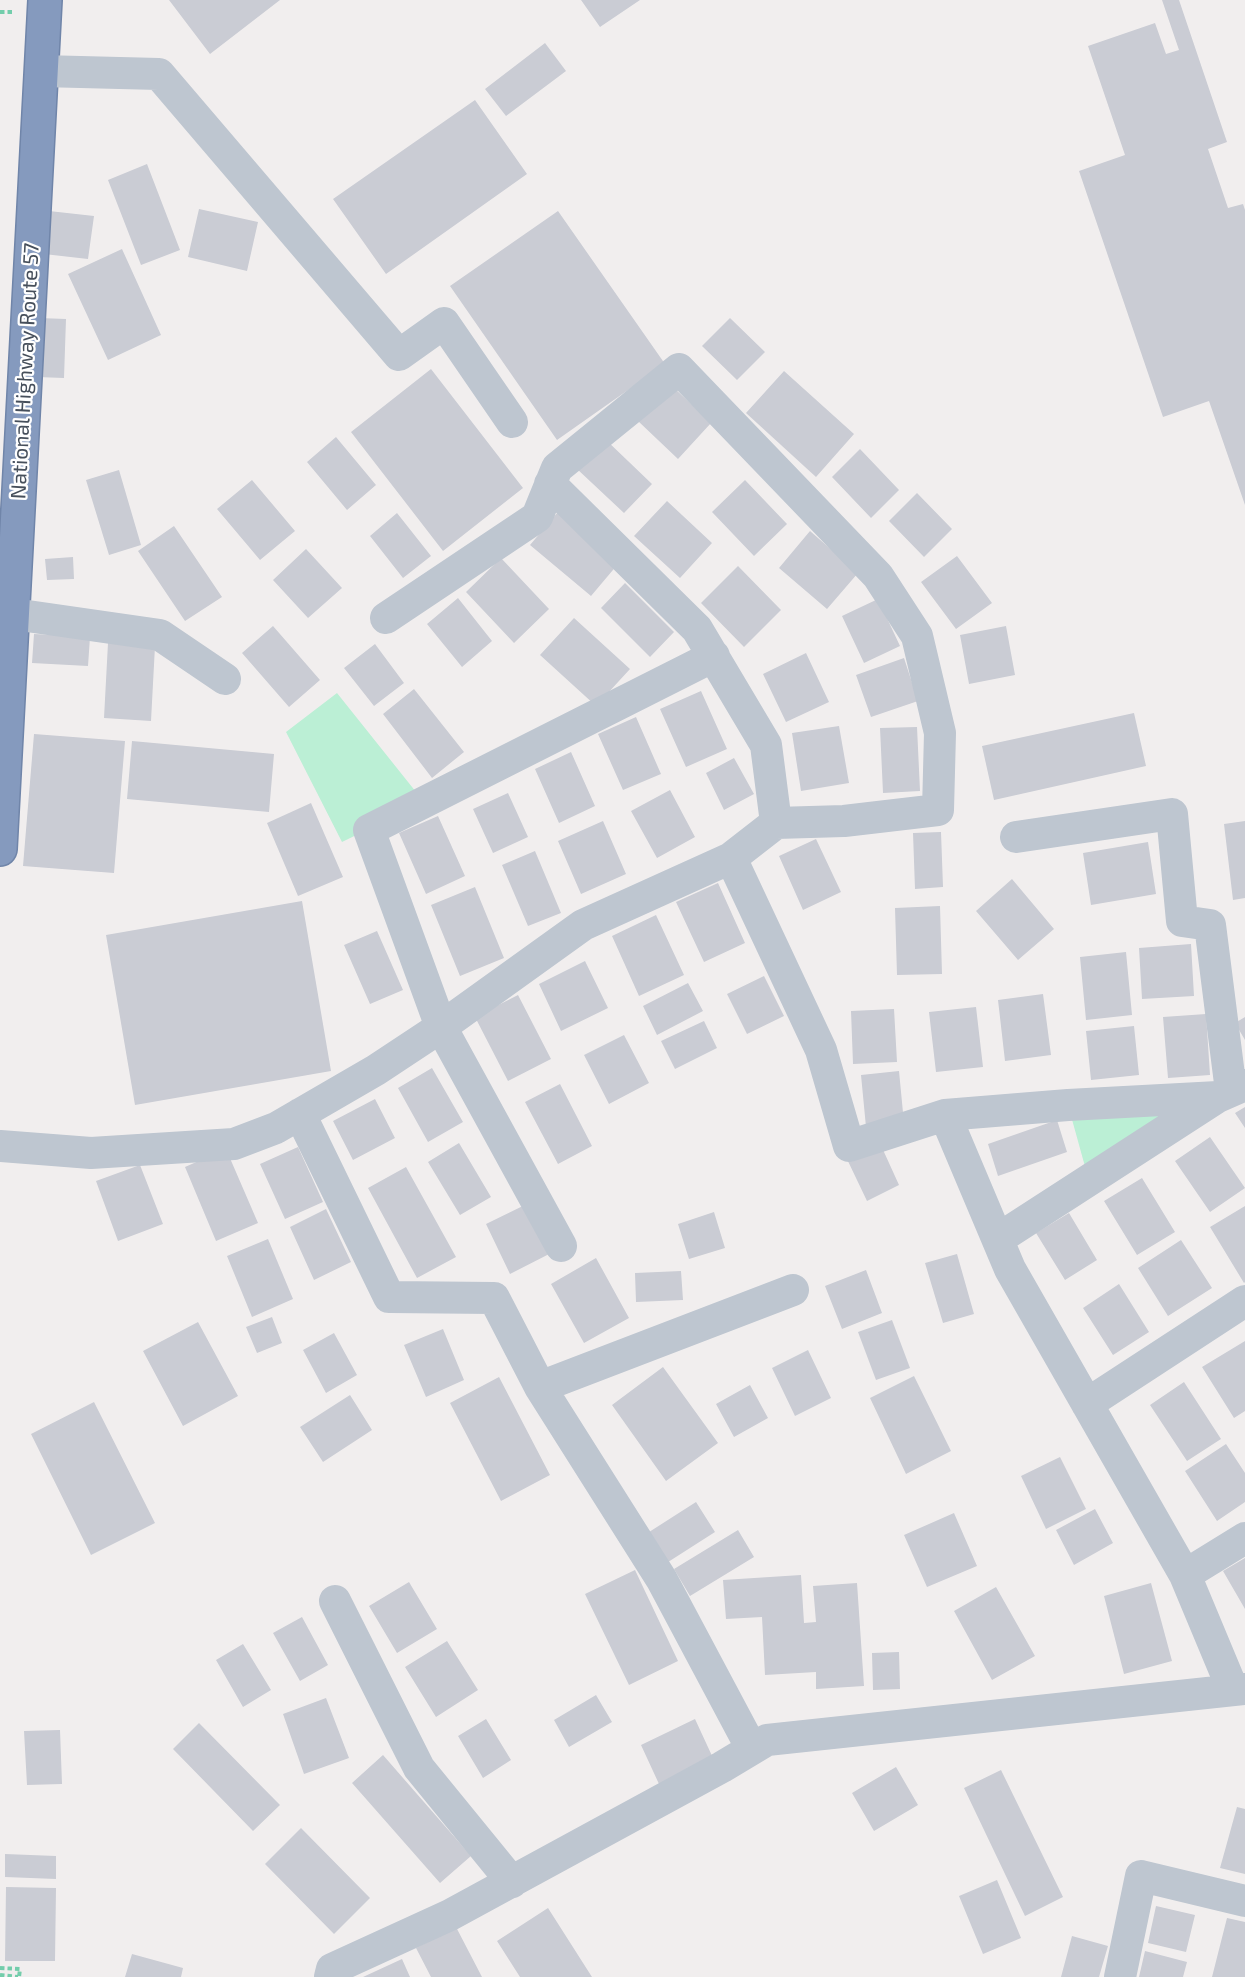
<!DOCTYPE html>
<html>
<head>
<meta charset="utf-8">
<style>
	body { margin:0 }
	canvas { display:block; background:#f1eeee }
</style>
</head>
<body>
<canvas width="1245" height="1977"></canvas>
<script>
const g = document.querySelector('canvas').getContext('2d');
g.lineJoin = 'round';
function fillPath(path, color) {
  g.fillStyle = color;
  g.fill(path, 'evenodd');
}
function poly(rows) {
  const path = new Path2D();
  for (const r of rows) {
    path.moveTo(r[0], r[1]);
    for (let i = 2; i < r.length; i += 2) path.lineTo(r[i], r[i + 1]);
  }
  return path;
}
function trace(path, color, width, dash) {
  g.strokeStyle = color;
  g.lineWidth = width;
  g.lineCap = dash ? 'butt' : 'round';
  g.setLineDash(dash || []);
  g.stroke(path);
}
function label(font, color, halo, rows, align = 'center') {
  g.font = font + ' "Exo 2",sans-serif';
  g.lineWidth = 4.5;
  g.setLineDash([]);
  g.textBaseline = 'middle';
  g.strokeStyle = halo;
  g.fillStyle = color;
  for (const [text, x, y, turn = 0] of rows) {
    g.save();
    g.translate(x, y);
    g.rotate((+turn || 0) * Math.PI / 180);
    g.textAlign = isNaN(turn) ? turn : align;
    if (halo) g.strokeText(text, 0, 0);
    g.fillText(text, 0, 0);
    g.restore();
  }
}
fillPath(poly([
	[337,693,424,802,342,842,286,732],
	[1218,1097,1089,1181,1068,1105]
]), '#bbefd5');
fillPath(poly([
	[169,0,280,0,210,54],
	[581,0,640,0,600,27],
	[1162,0,1179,0,1227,142,1208,149,1228,208,1243,204,1245,210,1245,505,1209,401,1163,417,1079,171,1125,155,1088,46,1155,23,1166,54,1179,50],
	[545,43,566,71,506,116,485,89],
	[475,100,527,174,386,274,333,199],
	[147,164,180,250,141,265,108,180],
	[199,209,258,222,247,271,188,257],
	[49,211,94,216,88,259,44,254],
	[558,211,665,364,557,440,450,286],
	[122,249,161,335,108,360,68,274],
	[39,318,66,319,64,378,37,377],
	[730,318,765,352,737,380,702,346],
	[431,369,523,488,443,551,351,432],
	[784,371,854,434,816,477,746,413],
	[672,386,711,423,678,459,638,421],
	[336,437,376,485,347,510,307,462],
	[604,438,652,484,624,513,576,468],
	[860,449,899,490,871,518,832,477],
	[119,470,141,545,109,555,86,480],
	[252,480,295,531,260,560,217,509],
	[745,480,787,524,754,556,712,512],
	[917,493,952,529,924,557,889,521],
	[667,501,712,543,680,578,634,536],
	[558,512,618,564,591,596,530,545],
	[397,513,431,556,403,578,370,536],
	[174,526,222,597,185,621,138,551],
	[810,531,858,573,827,609,779,568],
	[306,549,342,588,308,618,273,580],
	[957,556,992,603,956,629,921,582],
	[73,557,74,579,47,580,45,559],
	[501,558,549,609,514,643,466,592],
	[738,566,781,610,744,647,701,603],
	[625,583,674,632,650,657,601,608],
	[458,598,492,641,462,667,427,624],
	[878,599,900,646,864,663,842,616],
	[574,618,630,669,596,706,540,655],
	[273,626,320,680,289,707,242,653],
	[1006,626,1015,675,969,684,960,635],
	[34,634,90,637,88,666,32,663],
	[108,643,155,646,151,721,104,718],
	[375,644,404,683,374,706,344,668],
	[806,653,829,702,786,722,763,674],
	[904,658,918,701,871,717,856,675],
	[414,689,464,752,432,778,383,714],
	[701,691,727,749,686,767,660,709],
	[1134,713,1146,766,994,800,982,746],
	[636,717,661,774,623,790,598,734],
	[839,726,849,783,801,791,792,733],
	[917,727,920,791,883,793,880,728],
	[34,734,125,741,114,873,23,866],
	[132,741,274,754,269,812,127,799],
	[571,752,595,806,559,823,535,769],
	[734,758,754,794,724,810,706,773],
	[670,790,695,837,657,858,631,811],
	[508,793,528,837,493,853,473,809],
	[311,803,343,877,298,896,267,823],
	[438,816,465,876,426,894,399,833],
	[603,821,626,874,581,894,558,841],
	[1245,821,1245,898,1233,900,1224,824],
	[941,832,943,887,915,889,913,833],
	[816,839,841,892,803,910,779,856],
	[1148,842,1156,894,1091,905,1083,853],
	[535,851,561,913,528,926,502,865],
	[1012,879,1054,929,1018,960,976,911],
	[718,883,745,943,704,962,676,902],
	[475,887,504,958,460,976,431,905],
	[302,901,331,1071,135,1105,106,935],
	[940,906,942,974,897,975,895,908],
	[656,915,684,975,639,996,612,936],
	[377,931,403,990,370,1004,344,945],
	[1191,944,1194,996,1142,999,1139,948],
	[1126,952,1132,1015,1086,1020,1080,957],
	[585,961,608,1008,561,1031,539,984],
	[764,976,784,1016,747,1034,727,994],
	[688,983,703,1011,657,1035,643,1006],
	[1043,994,1051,1055,1005,1061,998,1000],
	[518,995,551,1059,508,1081,475,1017],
	[976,1007,983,1067,936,1072,929,1012],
	[894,1009,897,1062,853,1064,851,1011],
	[1206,1014,1210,1075,1168,1078,1163,1017],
	[1245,1017,1245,1040,1235,1023],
	[704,1021,717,1048,675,1069,661,1041],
	[1134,1026,1139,1075,1091,1080,1086,1031],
	[624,1035,649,1083,609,1104,584,1055],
	[432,1068,463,1122,428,1142,398,1088],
	[899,1071,904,1123,866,1127,861,1075],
	[560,1084,592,1146,558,1164,525,1102],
	[375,1099,395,1138,353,1160,333,1121],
	[1245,1107,1245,1128,1235,1113],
	[1057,1120,1067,1152,998,1176,988,1144],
	[1210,1137,1245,1188,1210,1212,1175,1161],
	[879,1141,899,1185,867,1201,846,1157],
	[459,1143,491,1197,460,1215,428,1162],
	[298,1147,323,1202,285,1219,260,1164],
	[226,1149,258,1223,216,1241,185,1167],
	[140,1165,163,1224,118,1241,96,1181],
	[406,1167,456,1257,417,1278,368,1188],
	[1142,1178,1175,1232,1137,1255,1104,1201],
	[531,1202,555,1251,510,1274,486,1224],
	[1245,1206,1245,1282,1244,1283,1210,1227],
	[326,1209,351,1262,314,1280,290,1227],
	[714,1212,725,1248,689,1259,678,1224],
	[1069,1213,1097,1260,1065,1280,1036,1233],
	[268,1239,293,1299,252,1317,227,1256],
	[1181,1240,1212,1288,1168,1316,1138,1268],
	[957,1254,974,1314,943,1323,925,1263],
	[596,1258,629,1318,584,1343,551,1284],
	[866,1270,882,1313,842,1329,825,1286],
	[681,1271,683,1300,636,1302,635,1273],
	[1119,1284,1149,1332,1113,1355,1083,1308],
	[272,1317,282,1343,257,1353,246,1327],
	[892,1320,910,1368,876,1380,858,1332],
	[198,1322,238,1396,183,1426,143,1351],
	[443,1329,464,1380,426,1397,404,1345],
	[334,1333,357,1375,326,1393,303,1350],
	[1245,1341,1245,1411,1234,1418,1202,1367],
	[808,1350,831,1398,795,1416,772,1368],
	[663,1367,718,1443,666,1481,612,1405],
	[914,1376,951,1451,906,1474,870,1398],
	[499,1377,550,1475,501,1501,450,1403],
	[1184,1382,1221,1439,1187,1461,1150,1405],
	[750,1385,768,1418,734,1437,716,1404],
	[350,1395,372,1430,323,1462,300,1427],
	[94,1402,155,1523,91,1555,31,1434],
	[1226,1444,1245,1473,1245,1502,1217,1521,1185,1471],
	[1060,1457,1086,1509,1046,1529,1021,1476],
	[696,1502,715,1532,665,1564,646,1534],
	[1095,1509,1113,1543,1074,1565,1056,1530],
	[954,1513,977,1566,927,1587,904,1535],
	[738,1530,754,1557,690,1596,674,1569],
	[1245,1558,1245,1609,1223,1571],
	[635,1570,678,1661,629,1685,585,1594],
	[801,1575,804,1623,816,1622,813,1586,857,1583,864,1686,816,1689,816,1672,765,1675,762,1617,726,1619,723,1580],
	[409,1582,437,1629,397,1653,369,1606],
	[1151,1583,1172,1661,1124,1674,1104,1596],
	[996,1587,1035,1656,992,1680,954,1611],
	[302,1617,328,1665,300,1681,273,1633],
	[447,1641,478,1690,436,1717,405,1667],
	[243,1644,271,1690,243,1707,216,1660],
	[899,1652,900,1689,873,1690,872,1653],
	[596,1695,612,1722,569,1747,554,1720],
	[326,1698,349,1758,304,1774,283,1714],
	[486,1719,511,1760,483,1778,458,1736],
	[695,1719,713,1758,659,1784,641,1745],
	[199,1723,280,1805,253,1831,173,1749],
	[60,1730,62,1784,27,1785,24,1731],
	[383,1755,471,1856,440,1883,352,1783],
	[896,1767,918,1805,874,1831,852,1793],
	[1001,1770,1063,1897,1025,1916,964,1788],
	[1237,1807,1245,1809,1245,1874,1220,1868],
	[301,1828,370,1898,334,1934,265,1864],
	[5,1854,56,1856,56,1879,5,1877],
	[997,1880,1021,1938,983,1954,959,1896],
	[6,1887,56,1888,55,1961,5,1961],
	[1156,1906,1195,1915,1186,1952,1148,1943],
	[548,1908,592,1977,520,1977,497,1941],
	[1227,1918,1245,1922,1245,1977,1212,1977],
	[456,1927,482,1977,431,1977,416,1948],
	[1072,1936,1108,1946,1099,1977,1061,1977],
	[1145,1951,1187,1962,1183,1977,1139,1977],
	[132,1954,183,1968,181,1977,125,1977],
	[402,1959,410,1977,363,1977]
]), '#caccd4');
const highway = poly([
	[0,849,45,0]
]);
trace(highway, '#7085a9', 36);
trace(poly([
	[0,12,13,12],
	[0,1968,20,1969,19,1977],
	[0,1975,18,1977]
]), '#73cdab', 4, [4.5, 3]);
trace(poly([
	[41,71,159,74,399,355,444,323,512,422],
	[550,484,697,629,766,745,776,823],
	[0,612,160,635,225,679],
	[1016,837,1172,814,1182,921,1210,925,1231,1091],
	[731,858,821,1050,849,1146,945,1115,1068,1105,1218,1097,1245,1085],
	[300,1114,389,1297,494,1298,540,1387],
	[945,1115,1010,1269,1185,1575,1233,1690],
	[0,1146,91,1153,234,1144,276,1128,376,1070,441,1027,583,925,731,858,776,823,844,821,938,810,940,733,917,636,878,576,679,369,557,468,537,517,386,618],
	[998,1239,1216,1098],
	[561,1246,441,1027,369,830,714,656],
	[1087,1404,1245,1301],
	[1185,1575,1245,1538],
	[335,1601,419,1768,512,1882],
	[752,1749,662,1580,540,1387,793,1290],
	[330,1977,332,1969,450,1915,722,1767,767,1740,1245,1689],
	[1120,1977,1141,1876,1245,1901]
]), '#bec6d0', 32);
trace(highway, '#859abe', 33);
label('21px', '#464f5b', '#fff', [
	["National Highway Route 57",25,371,-87]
]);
</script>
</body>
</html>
